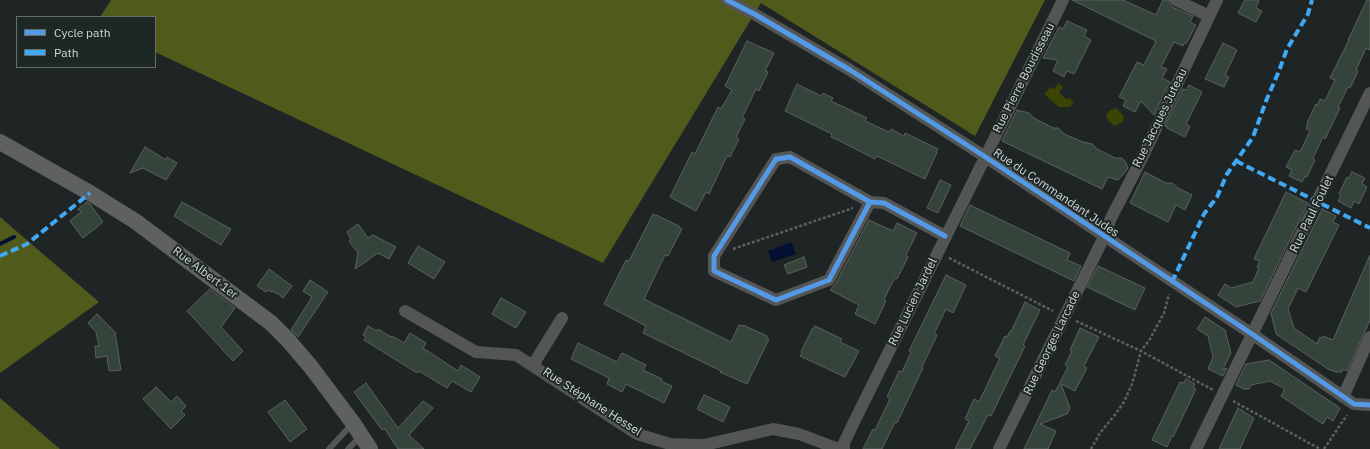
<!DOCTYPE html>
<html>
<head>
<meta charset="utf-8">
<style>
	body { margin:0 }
	#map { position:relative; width:1370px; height:449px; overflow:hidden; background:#1f2524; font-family:"IBM Plex Sans",sans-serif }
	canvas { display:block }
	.legend { position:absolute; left:16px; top:16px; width:140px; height:52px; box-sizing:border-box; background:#1d2726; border:1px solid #656e6d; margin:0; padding:5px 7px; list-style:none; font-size:12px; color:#d1d8d7 }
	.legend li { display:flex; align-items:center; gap:8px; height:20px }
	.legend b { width:20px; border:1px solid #656e6d }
</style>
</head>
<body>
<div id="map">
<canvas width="1370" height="449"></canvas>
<ul class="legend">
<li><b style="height:5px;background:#5399e6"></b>Cycle path</li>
<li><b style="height:5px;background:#3fa9f5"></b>Path</li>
</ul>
</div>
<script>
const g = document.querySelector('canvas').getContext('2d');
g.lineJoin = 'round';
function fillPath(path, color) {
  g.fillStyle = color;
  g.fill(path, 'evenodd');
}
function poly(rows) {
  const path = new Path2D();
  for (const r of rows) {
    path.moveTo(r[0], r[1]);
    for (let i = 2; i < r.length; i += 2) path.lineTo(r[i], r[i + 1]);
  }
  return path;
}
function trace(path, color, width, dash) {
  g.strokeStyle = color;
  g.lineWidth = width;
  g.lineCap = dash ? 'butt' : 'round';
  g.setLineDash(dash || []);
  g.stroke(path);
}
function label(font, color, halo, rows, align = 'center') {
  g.font = font + ' "IBM Plex Sans",sans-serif';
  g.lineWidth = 4;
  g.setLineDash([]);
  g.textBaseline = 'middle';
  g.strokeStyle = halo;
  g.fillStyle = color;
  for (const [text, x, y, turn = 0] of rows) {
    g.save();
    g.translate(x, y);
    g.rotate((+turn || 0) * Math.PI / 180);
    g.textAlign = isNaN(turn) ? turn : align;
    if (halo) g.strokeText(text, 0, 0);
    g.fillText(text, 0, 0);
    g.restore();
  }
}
fillPath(poly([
	[1059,83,1063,87,1059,92,1066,99,1069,98,1074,102,1070,107,1059,107,1044,94,1051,87,1054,89],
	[1116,108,1123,115,1124,118,1123,122,1114,126,1108,121,1106,115,1109,111]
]), '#3b4405');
fillPath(poly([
	[111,0,1045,0,975,136,761,3,603,263,155,52,155,17,100,17],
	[0,217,99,302,0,373],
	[0,398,60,449,0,449]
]), '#505b1b');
fillPath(poly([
	[791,242,796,254,772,262,768,251]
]), '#031031');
trace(poly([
	[0,244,14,237]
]), '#031031', 4);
const building = poly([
	[1072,0,1123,0,1156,15,1163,0,1169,0,1170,4,1172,7,1193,16,1190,22,1196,25,1186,44,1184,43,1183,46,1174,42,1161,67,1167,69,1162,78,1170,82,1154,115,1141,101,1135,112,1123,106,1126,100,1119,97,1137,62,1144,65,1156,41,1072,0],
	[1245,0,1259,0,1256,8,1262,11,1256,22,1238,13,1245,0],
	[1367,0,1370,0,1370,50,1366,48,1356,70,1358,71,1354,80,1350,88,1348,87,1338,107,1340,108,1325,139,1323,137,1313,158,1315,160,1307,177,1305,176,1302,182,1289,176,1292,170,1286,167,1295,150,1300,152,1310,131,1306,129,1308,124,1307,123,1316,104,1318,105,1320,99,1325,101,1335,80,1330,78,1349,40,1348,40,1367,0],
	[1067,21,1087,30,1084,36,1091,40,1074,74,1067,71,1064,77,1053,71,1058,60,1043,58,1059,27,1063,29,1067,21],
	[747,41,774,53,765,71,768,72,759,91,756,89,742,118,745,119,736,137,739,139,730,157,727,156,709,194,706,192,696,211,670,197,692,152,695,154,718,107,721,109,732,90,725,86,747,41],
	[1223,43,1237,50,1225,75,1229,77,1224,87,1205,79,1223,43],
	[797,84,821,96,823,93,833,98,831,101,867,118,865,121,889,132,891,129,904,136,905,133,938,149,936,152,937,152,925,179,877,156,875,159,838,140,831,137,832,134,785,111,797,84],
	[1189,85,1202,92,1186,124,1190,126,1185,137,1167,128,1167,126,1166,127,1165,126,1183,89,1186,90,1189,85],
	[1017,110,1029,113,1034,118,1053,128,1058,128,1064,134,1083,142,1092,144,1097,149,1115,158,1122,158,1126,163,1128,168,1127,170,1118,180,1108,177,1102,189,1002,141,1017,110],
	[145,147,166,160,167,157,177,163,166,180,143,168,130,173,145,147],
	[1145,172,1166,183,1172,183,1178,188,1192,195,1185,210,1176,205,1168,222,1130,203,1145,172],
	[1352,172,1365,178,1362,184,1367,187,1359,204,1354,201,1351,208,1338,201,1341,195,1339,194,1347,177,1349,178,1352,172],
	[940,180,951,185,938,213,927,208,940,180],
	[1286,192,1308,203,1260,301,1236,307,1218,295,1225,284,1231,288,1253,282,1259,268,1257,267,1260,261,1254,259,1286,192],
	[87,202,90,204,103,222,83,238,70,221,81,212,78,209,87,202],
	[182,202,231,229,221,245,174,216,182,202],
	[970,205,1070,253,1067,260,1081,266,1074,281,960,226,970,205],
	[1322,209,1336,216,1333,222,1339,225,1306,292,1298,288,1288,309,1294,328,1317,344,1320,337,1322,338,1323,336,1333,340,1370,255,1370,320,1347,371,1343,369,1342,372,1336,372,1328,369,1276,334,1271,313,1322,209],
	[653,214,656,216,656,215,679,226,679,227,682,229,668,256,665,255,644,299,731,342,739,325,743,326,743,325,767,336,766,338,769,339,747,384,720,372,721,371,643,333,646,326,604,304,626,260,629,261,653,214],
	[869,220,893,231,897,223,917,233,906,255,908,257,897,279,895,278,889,289,884,300,886,301,875,324,855,314,859,305,830,290,836,283,869,220],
	[358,224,368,238,373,235,396,247,389,259,378,253,355,269,358,253,349,241,351,239,347,232,358,224],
	[418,246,445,262,434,279,408,263,418,246],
	[804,257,807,267,788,274,784,265,804,257],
	[1098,266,1145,288,1135,310,1087,287,1098,266],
	[269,269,292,286,283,298,277,293,277,294,273,291,272,292,268,290,266,292,257,286,269,269],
	[946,275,966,285,953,313,946,309,934,334,937,335,922,367,923,368,897,423,895,422,882,449,863,449,873,429,875,430,890,399,887,397,899,371,902,372,911,352,909,351,946,275],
	[310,280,328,292,298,337,291,330,312,297,303,291,310,280],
	[210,289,235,308,221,327,243,351,233,361,187,311,210,289],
	[501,298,526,312,516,328,492,314,501,298],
	[1025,302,1040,310,1023,345,1025,346,991,416,988,415,970,449,955,449,969,421,965,419,974,399,979,402,1000,358,995,356,1005,336,1007,337,1010,331,1011,332,1025,302],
	[97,314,115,332,121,370,109,371,107,356,96,358,95,346,99,346,96,332,88,323,97,314],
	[1205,317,1225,330,1231,353,1223,369,1227,368,1223,376,1208,369,1213,357,1208,336,1197,329,1205,317],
	[368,326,377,331,378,329,391,337,392,336,404,343,410,333,426,343,423,348,458,371,461,365,480,377,471,392,452,381,447,388,419,371,417,373,364,340,366,337,363,335,368,326],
	[815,326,842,339,840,342,859,351,845,377,800,356,802,353,801,352,812,329,813,329,815,326],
	[1080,328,1099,337,1084,366,1087,368,1075,391,1061,384,1070,408,1067,414,1040,424,1056,431,1048,449,1024,449,1052,390,1055,392,1068,367,1065,365,1072,351,1070,350,1080,328],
	[578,343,617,362,622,353,646,365,643,370,662,379,661,381,672,386,664,403,626,384,622,392,607,384,609,378,571,359,578,343],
	[1269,360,1340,408,1333,421,1327,417,1323,424,1281,396,1285,389,1270,381,1251,385,1249,389,1244,389,1236,385,1246,364,1269,360],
	[1186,379,1195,384,1193,388,1196,389,1173,437,1172,436,1167,447,1152,440,1180,382,1184,383,1186,379],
	[366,383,398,428,423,401,433,408,409,435,424,449,398,449,384,428,382,430,354,392,366,383],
	[156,387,171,402,177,396,186,406,181,411,185,415,171,429,143,399,156,387],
	[704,395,730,407,723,422,697,409,704,395],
	[285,400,307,429,290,442,268,412,285,400],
	[1238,408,1254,418,1240,449,1219,449,1238,408]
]);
fillPath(building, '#34443b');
trace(building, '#5c605e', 1);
trace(poly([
	[733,249,853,208],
	[949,258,1053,311],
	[1076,321,1141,351,1213,390],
	[1233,401,1320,449],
	[1091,449,1100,433,1114,416,1124,402,1132,384,1141,351,1150,339,1164,313,1169,294],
	[1324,449,1347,415]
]), '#5d6060', 2.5, [3, 2]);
trace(poly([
	[329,449,353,423],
	[348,449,360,437]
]), '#545656', 6);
trace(poly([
	[727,0,756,15,850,70,984,156,1252,334,1354,404,1370,405],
	[1176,0,1209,16],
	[870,202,790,157,776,159,714,256,714,271,776,300,829,280,870,202,884,203,945,236],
	[405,311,476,352,516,355,637,434,670,444,704,445,773,429,799,434,839,449],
	[533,365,562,318],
	[1343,397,1370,337],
	[844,449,844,443,854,422,1063,0],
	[999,449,1104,237,1111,218,1142,158,1217,0],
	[1196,449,1370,93]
]), '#545656', 12);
trace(poly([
	[0,142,90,193,135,221,271,323,288,340,311,367,353,423,370,449]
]), '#5f6161', 16);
trace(poly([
	[1236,161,1370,228],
	[0,256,27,244,90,193],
	[1172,282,1204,214,1217,197,1227,174,1253,137,1266,101,1279,71,1287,49,1308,14,1312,0]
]), '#3fa9f5', 4, [8, 4]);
trace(poly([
	[727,0,756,15,850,70,984,156,1252,334,1354,404,1370,405],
	[870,202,790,157,776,159,714,256,714,271,776,300,829,280,870,202,884,203,945,236]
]), '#5399e6', 5);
label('12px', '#d1d8d7', '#1d2726', [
	["Rue Pierre Boudisseau",1024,78,-63],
	["Rue Jacques Juteau",1160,118,-64],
	["Rue du Commandant Judes",1056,193,34],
	["Rue Paul Foulet",1312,214,-64],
	["Rue Albert 1er",205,273,37],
	["Rue Lucien Jardel",913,302,-64],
	["Rue Georges Larcade",1052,343,-64],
	["Rue Stéphane Hessel",592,402,33]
]);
</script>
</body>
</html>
